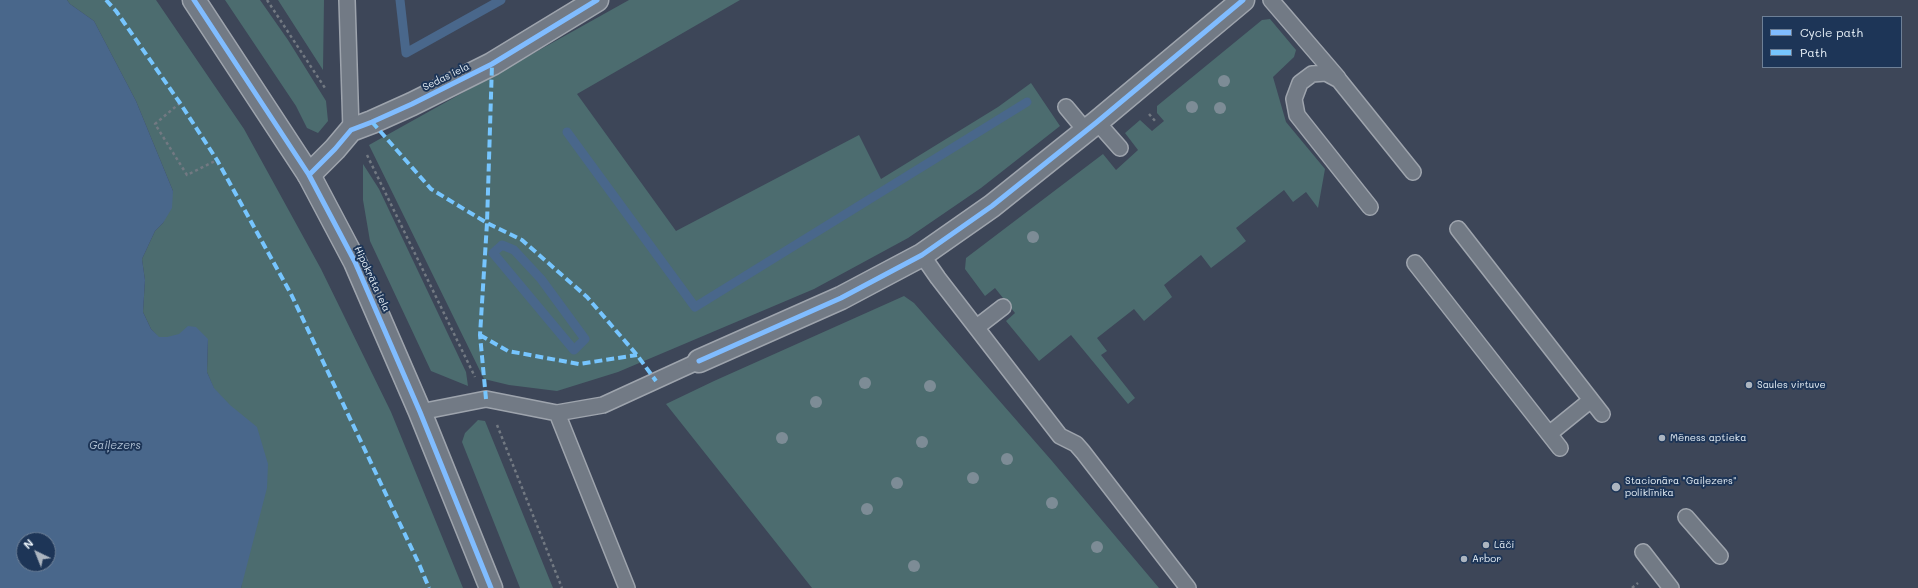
<!DOCTYPE html>
<html>
<head>
<meta charset="utf-8">
<style>
	body { margin:0 }
	#map { position:relative; width:1918px; height:588px; overflow:hidden; background:#3d4658; font-family:Mali,sans-serif }
	canvas { display:block }
	.legend { position:absolute; left:1762px; top:16px; width:140px; height:52px; box-sizing:border-box; background:#1d3557; border:1px solid #6e8097; margin:0; padding:5px 7px; list-style:none; font-size:12px; color:#e8f1f8 }
	.legend li { display:flex; align-items:center; gap:8px; height:20px }
	.legend b { width:20px; border:1px solid #6e8097 }
	.north { position:absolute; left:16px; top:532px; width:40px; height:40px; box-sizing:border-box; background:#1d3557; border:1px solid #6e8097; border-radius:50%; rotate:317deg; font-size:11px; font-weight:700; line-height:16px; text-align:center; color:#e8f1f8 }
	.north::after { content:''; display:block; margin:auto; width:14px; height:18px; background:#acb5c0; clip-path:polygon(50% 0,100% 100%,50% 72%,0 100%) }
</style>
</head>
<body>
<div id="map">
<canvas width="1918" height="588"></canvas>
<ul class="legend">
<li><b style="height:5px;background:#80bcff"></b>Cycle path</li>
<li><b style="height:5px;background:#76c5fe"></b>Path</li>
</ul>
<div class="north">N</div>
</div>
<script>
const g = document.querySelector('canvas').getContext('2d');
g.lineJoin = 'round';
function fillPath(path, color) {
  g.fillStyle = color;
  g.fill(path, 'evenodd');
}
function poly(rows) {
  const path = new Path2D();
  for (const r of rows) {
    path.moveTo(r[0], r[1]);
    for (let i = 2; i < r.length; i += 2) path.lineTo(r[i], r[i + 1]);
  }
  return path;
}
function trace(path, color, width, dash) {
  g.strokeStyle = color;
  g.lineWidth = width;
  g.lineCap = dash ? 'butt' : 'round';
  g.setLineDash(dash || []);
  g.stroke(path);
}
function label(font, color, halo, rows, align = 'center') {
  g.font = font + ' Mali,sans-serif';
  g.lineWidth = 4;
  g.setLineDash([]);
  g.textBaseline = 'middle';
  g.strokeStyle = halo;
  g.fillStyle = color;
  for (const [text, x, y, turn = 0] of rows) {
    g.save();
    g.translate(x, y);
    g.rotate((+turn || 0) * Math.PI / 180);
    g.textAlign = isNaN(turn) ? turn : align;
    if (halo) g.strokeText(text, 0, 0);
    g.fillText(text, 0, 0);
    g.restore();
  }
}
fillPath(poly([
	[67,0,156,0,244,129,321,269,391,412,463,588,241,588,243,573,230,406,214,389,207,372,208,340,180,335,167,338,159,338,151,329,143,312,145,280,142,259,155,231,163,223,173,191,136,101,94,21,70,4],
	[225,0,260,0,288,40,326,101,328,121,318,133,307,128,296,106],
	[278,0,324,0,323,70],
	[629,0,740,0,577,94,676,231,859,135,881,179,998,107,1031,83,1060,126,981,188,908,238,814,289,618,372,557,391,509,385,484,379,369,145],
	[1270,19,1296,50,1294,57,1273,77,1286,122,1325,169,1318,208,1306,192,1293,202,1284,190,1236,228,1246,241,1236,249,1211,268,1201,255,1164,285,1172,297,1144,321,1134,309,1097,338,1107,351,1101,355,1135,398,1128,404,1071,335,1039,361,1006,321,1015,313,995,288,985,296,965,269,966,258,1103,154,1116,170,1138,150,1125,133,1140,120,1152,131,1164,121,1157,113,1157,106,1262,20],
	[363,164,379,189,466,372,468,386,431,371,370,241,363,200],
	[904,296,914,303,1052,461,1159,588,812,588,666,404,714,381],
	[478,420,485,421,553,588,520,588,462,442,465,433]
]), '#4c6c6f');
fillPath(poly([
	[0,0,67,0,70,4,94,21,136,101,173,191,172,208,163,223,155,231,142,259,145,280,143,312,151,329,159,337,167,337,179,334,188,326,196,327,208,339,207,372,214,388,230,405,257,427,268,464,267,488,241,588,0,588],
	[24,540,48,540,48,564,24,564]
]), '#49678b');
trace(poly([
	[400,0,406,53,501,0],
	[567,132,695,307,1027,102],
	[502,245,514,250,541,279,585,339,574,350,493,253,502,245]
]), '#49678b', 9);
const lane = poly([
	[347,0,351,130],
	[1271,0,1338,78],
	[1066,107,1086,131],
	[1097,122,1120,148],
	[1370,207,1297,115,1294,99,1300,83,1312,74,1326,73,1339,80,1413,172],
	[1458,229,1602,414],
	[922,255,938,278,1060,436,1076,444,1083,452,1188,588],
	[1415,263,1560,448],
	[977,327,1003,307],
	[420,412,486,399,557,413,603,405,699,361],
	[557,413,627,588],
	[1549,434,1591,400],
	[1686,517,1720,556],
	[1643,552,1671,588]
]);
const street = poly([
	[309,175,335,149,351,130,372,122,412,104,492,64,597,0],
	[699,361,841,298,922,255,992,206,1097,122,1243,0]
]);
const secondary = poly([
	[194,0,309,175,355,262,420,412,491,588]
]);
trace(lane, '#9ea4ad', 18);
trace(street, '#9ea4ad', 25);
trace(secondary, '#9ea4ad', 25);
trace(poly([
	[267,0,325,88],
	[180,103,155,124,187,175,217,160],
	[1149,114,1156,122],
	[367,155,475,377],
	[497,425,562,588],
	[1632,588,1638,583]
]), '#727982', 2.5, [3, 3]);
trace(lane, '#727a85', 15);
trace(street, '#727a85', 22);
trace(secondary, '#727a85', 22);
trace(poly([
	[106,0,116,11,180,103,217,160,291,294,419,564,429,588],
	[372,122,431,189,487,223,522,240,587,297,637,355,656,381],
	[480,335,508,351,579,364,637,355],
	[486,399,480,335,487,223,492,64]
]), '#76c5fe', 4, [8, 4]);
trace(poly([
	[194,0,309,175,355,262,420,412,491,588],
	[309,175,335,149,351,130,372,122,412,104,492,64,597,0],
	[699,361,841,298,922,255,992,206,1097,122,1243,0]
]), '#80bcff', 5);
g.fillStyle = '#7d8c96';
for (const [x, y] of [
	[1224,81],
	[1192,107],
	[1220,108],
	[1033,237],
	[865,383],
	[930,386],
	[816,402],
	[782,438],
	[922,442],
	[1007,459],
	[973,478],
	[897,483],
	[1052,503],
	[867,509],
	[1097,547],
	[914,566]
]) {
  g.beginPath();
  g.arc(x, y, 6, 0, 2 * Math.PI);
  g.fill();
}
for (const [x, y, r, color] of [
	[1749,385,4,"#acb5c0"],
	[1662,438,4,"#acb5c0"],
	[1616,487,5,"#acb5c0"],
	[1486,545,4,"#acb5c0"],
	[1464,559,4,"#acb5c0"]
]) {
  const dot = new Path2D();
  dot.arc(x, y, r, 0, 2 * Math.PI);
  g.fillStyle = color;
  g.fill(dot);
  trace(dot, '#1d3557', 1.5);
}
label('10px', '#e8f1f8', '#1d3557', [
	["Sedas iela",446,77,-26],
	["Hipokrāta iela",372,279,65]
]);
label('10px', '#e8f1f8', '#1d3557', [
	["Saules virtuve",1757,385],
	["Mēness aptieka",1670,438],
	["Stacionāra \"Gaiļezers\"",1625,481],
	["poliklīnika",1625,493],
	["Lāči",1494,545],
	["Arbor",1472,559]
], 'left');
label('italic 11px', '#b1c2d4', '#1d3557', [
	["Gaiļezers",115,446]
]);
</script>
</body>
</html>
